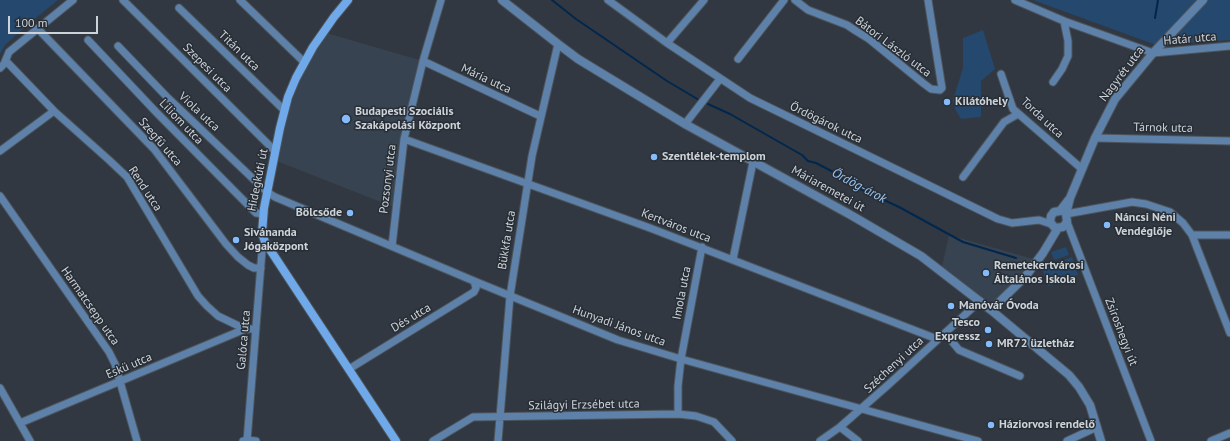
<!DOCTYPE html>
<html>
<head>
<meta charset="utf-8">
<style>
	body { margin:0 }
	#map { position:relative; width:1230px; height:441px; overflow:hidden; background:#313841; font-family:"PT Sans",sans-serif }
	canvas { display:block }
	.scale { position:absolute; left:8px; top:16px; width:90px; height:18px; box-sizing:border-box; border:2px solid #ced3d8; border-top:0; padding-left:5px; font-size:12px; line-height:14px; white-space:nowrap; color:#ced3d8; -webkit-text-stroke:3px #272e36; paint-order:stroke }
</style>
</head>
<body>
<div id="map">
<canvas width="1230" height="441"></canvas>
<div class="scale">100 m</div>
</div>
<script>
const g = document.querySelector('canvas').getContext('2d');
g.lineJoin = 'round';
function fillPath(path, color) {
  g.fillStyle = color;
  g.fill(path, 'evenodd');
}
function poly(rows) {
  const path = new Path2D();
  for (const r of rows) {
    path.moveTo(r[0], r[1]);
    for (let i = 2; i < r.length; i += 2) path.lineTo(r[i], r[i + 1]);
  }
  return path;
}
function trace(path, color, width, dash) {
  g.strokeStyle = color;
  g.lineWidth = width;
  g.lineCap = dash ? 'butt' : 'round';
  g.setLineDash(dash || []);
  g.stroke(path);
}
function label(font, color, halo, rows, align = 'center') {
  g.font = font + ' "PT Sans",sans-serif';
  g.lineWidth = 3;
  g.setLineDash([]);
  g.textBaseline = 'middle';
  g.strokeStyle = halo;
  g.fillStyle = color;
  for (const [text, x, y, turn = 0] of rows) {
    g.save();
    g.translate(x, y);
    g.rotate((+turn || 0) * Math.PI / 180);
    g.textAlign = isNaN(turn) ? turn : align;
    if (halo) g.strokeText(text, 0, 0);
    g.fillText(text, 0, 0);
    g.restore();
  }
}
fillPath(poly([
	[323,32,423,61,404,139,396,208,274,160,284,110],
	[949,235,1033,259,1016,281,994,301,988,302,942,266]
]), '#374350');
fillPath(poly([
	[0,0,58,0,32,21,5,45,0,54],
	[1033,0,1230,0,1230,40,1156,45],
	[983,30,995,69,981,81,981,117,961,119,955,109,953,100,963,68,963,38],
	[1066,247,1069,255,1054,260,1051,252],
	[1072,257,1078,275,1048,286,1042,268]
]), '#25486e');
trace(poly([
	[552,0,576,19,667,81,699,100],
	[1155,18,1158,0],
	[708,104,730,114,802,155,808,161,816,163,839,175,854,186,899,207,963,242,1016,258]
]), '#00274d', 2);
const minor = poly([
	[123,0,275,151],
	[240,0,304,62],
	[608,0,667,43,750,98,998,219,1012,223,1039,220,1051,224],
	[795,0,808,10,847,25,856,31,869,39,923,83,931,89,940,90,942,88,928,0],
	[1015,0,1064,21,1153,53,1230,46],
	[179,8,284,110],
	[38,29,154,149,226,244,238,257,248,265,254,268,261,268],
	[88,40,156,112,256,213,263,214],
	[667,43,704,0],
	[118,46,167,97,267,192,275,197,474,281,618,340,681,359,978,441],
	[738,59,784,0],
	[6,61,54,111,109,160,127,177,198,296,207,306,218,316,245,329,256,329],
	[423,61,540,116],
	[0,68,4,64,9,52,73,0],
	[1001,74,1013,109,1082,169],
	[1053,82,1062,69,1068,56,1068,41,1064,21],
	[685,124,720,79],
	[1095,138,1230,141],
	[404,139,650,228,937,339],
	[0,151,54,111],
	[963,177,1004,122,1018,114],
	[0,196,109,352,115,364,137,441],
	[1066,214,1132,202,1146,204,1170,212,1183,223,1192,235,1230,333],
	[1067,222,1151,441],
	[1192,235,1230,235],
	[392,246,404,139,423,61,441,0],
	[733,259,753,162],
	[945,333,959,350,1020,376],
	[349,369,474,292,476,288,474,281],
	[0,388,30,441],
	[678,414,678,386,681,359,702,247],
	[20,423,245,329],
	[840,427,858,441],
	[243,441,247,440,256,441],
	[247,441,262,251,265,242],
	[433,441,473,417,678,414,696,416,714,422,732,441],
	[498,441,510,296,532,156,558,44],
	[820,441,840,427,888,385,980,301],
	[1067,441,1097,427],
	[1211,441,1230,433]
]);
const tertiary = poly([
	[502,0,558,44,578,59,629,90,685,124,849,214,921,256,991,310,1069,375,1079,387,1090,405,1101,441],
	[1070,198,1066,214,1067,222,1063,227,1055,228,1050,222,1051,216,1054,212,1060,211,1070,198,1095,138,1115,99,1153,53,1203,0],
	[991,310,1025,277,1043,253,1058,228]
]);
const secondary = poly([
	[348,0,334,17,313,47,296,78,288,97,280,128,264,208,262,233,265,242,396,441]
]);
trace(minor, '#4d545c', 9);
trace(tertiary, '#4d545c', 10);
trace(secondary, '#4d545c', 10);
trace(minor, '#5d81a9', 7);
trace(tertiary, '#5d81a9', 8);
trace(secondary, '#6fa9e9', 8);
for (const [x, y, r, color] of [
	[947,102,4,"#84bcfb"],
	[346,119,5,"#84bcfb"],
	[654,157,4,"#84bcfb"],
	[350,213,4,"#84bcfb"],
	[1107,225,4,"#84bcfb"],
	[236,240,4,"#84bcfb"],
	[986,273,4,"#84bcfb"],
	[951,306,4,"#84bcfb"],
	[988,330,4,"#84bcfb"],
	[989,344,4,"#84bcfb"],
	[991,425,4,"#84bcfb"]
]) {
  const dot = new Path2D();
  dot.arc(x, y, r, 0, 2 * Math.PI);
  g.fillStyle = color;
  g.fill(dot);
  trace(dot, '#272e36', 1.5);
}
label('12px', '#ced3d8', '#272e36', [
	["Határ utca",1190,39,-5],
	["Bátori László utca",893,47,37],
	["Titán utca",239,51,44],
	["Szepesi utca",207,68,45],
	["Nagyrét utca",1122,74,-53],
	["Mária utca",486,79,25],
	["Viola utca",199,112,43],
	["Torda utca",1042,118,43],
	["Liliom utca",181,122,46],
	["Ördögárok utca",826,123,26],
	["Tárnok utca",1163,128,1],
	["Szegfű utca",160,142,49],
	["Pozsonyi utca",388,179,-83],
	["Hidegkúti út",258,180,-79],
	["Rend utca",145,189,57],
	["Máriaremetei út",828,189,29],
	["Kertváros utca",676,226,21],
	["Bükkfa utca",507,240,-81],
	["Imola utca",682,293,-79],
	["Harmatcsepp utca",90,306,55],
	["Dés utca",411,318,-31],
	["Hunyadi János utca",619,326,20],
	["Zsíroshegyi út",1121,332,69],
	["Galóca utca",244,340,-85],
	["Széchenyi utca",894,365,-43],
	["Eskü utca",129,366,-23],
	["Szilágyi Erzsébet utca",584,405,-1]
]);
label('bold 12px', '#ced3d8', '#272e36', [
	["Kilátóhely",955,102],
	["Budapesti Szociális",355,112],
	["Szakápolási Központ",355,126],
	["Szentlélek-templom",662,157],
	["Bölcsőde",342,213,"right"],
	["Náncsi Néni",1115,218],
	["Vendéglője",1115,232],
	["Sivánanda",244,233],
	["Jógaközpont",244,247],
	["Remetekertvárosi",994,266],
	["Általános Iskola",994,280],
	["Manóvár Óvoda",959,306],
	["Tesco",980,323,"right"],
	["Expressz",980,337,"right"],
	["MR72 üzletház",997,344],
	["Háziorvosi rendelő",999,425]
], 'left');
label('italic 13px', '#9fc9f8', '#272e36', [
	["Ördög-árok",859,186,28]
]);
</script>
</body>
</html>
